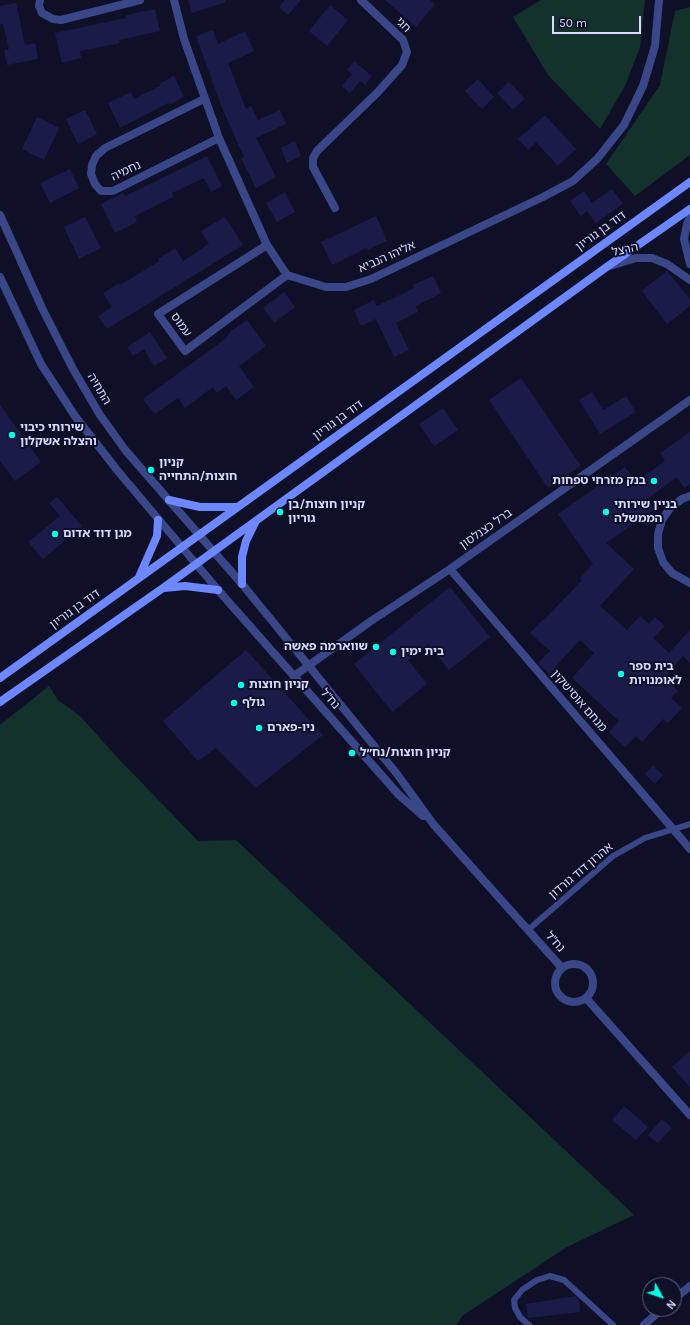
<!DOCTYPE html>
<html>
<head>
<meta charset="utf-8">
<style>
	body { margin:0 }
	#map { position:relative; width:690px; height:1325px; overflow:hidden; background:#0f1028; font-family:Karla,sans-serif }
	canvas { display:block }
	.north { position:absolute; left:642px; top:1277px; width:40px; height:40px; box-sizing:border-box; background:#0f1028; border:1px solid #5f617e; border-radius:50%; rotate:130deg; font-size:11px; font-weight:700; line-height:16px; text-align:center; color:#d6daff }
	.north::after { content:''; display:block; margin:auto; width:14px; height:18px; background:#02ffe6; clip-path:polygon(50% 0,100% 100%,50% 72%,0 100%) }
	.scale { position:absolute; left:552px; top:16px; width:89px; height:18px; box-sizing:border-box; border:2px solid #d6daff; border-top:0; padding-left:5px; font-size:12px; line-height:14px; white-space:nowrap; color:#d6daff; -webkit-text-stroke:3px #0f1028; paint-order:stroke }
</style>
</head>
<body>
<div id="map">
<canvas width="690" height="1325"></canvas>
<div class="north">N</div>
<div class="scale">50 m</div>
</div>
<script>
const g = document.querySelector('canvas').getContext('2d');
g.lineJoin = 'round';
function fillPath(path, color) {
  g.fillStyle = color;
  g.fill(path, 'evenodd');
}
function poly(rows) {
  const path = new Path2D();
  for (const r of rows) {
    if (r.length === 3) {
      path.moveTo(r[0] + r[2], r[1]);
      path.arc(r[0], r[1], r[2], 0, 2 * Math.PI);
      continue;
    }
    path.moveTo(r[0], r[1]);
    for (let i = 2; i < r.length; i += 2) path.lineTo(r[i], r[i + 1]);
  }
  return path;
}
function trace(path, color, width, dash) {
  g.strokeStyle = color;
  g.lineWidth = width;
  g.lineCap = dash ? 'butt' : 'round';
  g.setLineDash(dash || []);
  g.stroke(path);
}
function label(font, color, halo, rows, align = 'center') {
  g.font = font + ' Karla,"Noto Sans Hebrew",sans-serif';
  g.lineWidth = 4;
  g.setLineDash([]);
  g.textBaseline = 'middle';
  g.strokeStyle = halo;
  g.fillStyle = color;
  for (const [text, x, y, turn = 0] of rows) {
    g.save();
    g.translate(x, y);
    g.rotate((+turn || 0) * Math.PI / 180);
    g.textAlign = isNaN(turn) ? turn : align;
    if (halo) g.strokeText(text, 0, 0);
    g.fillText(text, 0, 0);
    g.restore();
  }
}
fillPath(poly([
	[541,0,645,0,640,47,625,86,600,129,548,75,513,17],
	[690,7,690,155,635,196,606,164,660,85,675,11],
	[49,686,58,700,80,716,116,756,198,841,236,840,634,1215,567,1247,462,1316,457,1325,0,1325,0,725]
]), '#12322b');
fillPath(poly([
	[188,0,225,0,226,2,192,13],
	[285,0,301,0,288,15,279,7],
	[385,0,430,0,435,4,416,27],
	[16,3,25,45,35,43,38,59,7,65,4,50,9,49,3,24,0,24,0,6],
	[330,5,348,20,327,46,309,31],
	[155,9,160,31,119,40,120,43,80,51,81,58,62,63,55,33,126,18,126,15],
	[213,30,218,44,245,31,254,51,228,63,246,109,251,106,258,120,280,110,286,124,256,138,276,177,256,188,241,158,244,157,222,108,196,36],
	[354,61,372,76,365,85,360,81,350,93,342,86,352,74,347,70],
	[174,76,184,97,169,105,168,103,120,128,108,103,131,92,134,99,160,86,159,84],
	[478,79,494,97,482,109,465,91],
	[509,82,525,99,513,110,497,93],
	[85,110,97,134,78,144,66,119],
	[545,115,576,149,558,166,536,142,528,150,518,139],
	[37,117,59,128,44,160,22,149],
	[295,141,301,156,287,163,281,148],
	[207,156,222,186,211,192,204,178,172,193,173,197,135,216,137,222,115,233,101,204,123,193,125,196],
	[70,169,79,188,50,203,40,183],
	[612,189,623,204,596,223,587,211,581,216,570,201,584,191,592,203],
	[285,192,295,212,277,222,266,203],
	[376,216,387,241,367,250,366,248,332,265,321,242],
	[85,217,101,248,79,259,64,227],
	[225,217,243,245,107,329,98,316,112,307,103,293,119,283,120,285,160,261,158,259,175,248,183,261,209,244,201,231],
	[667,271,690,299,690,306,667,324,642,291],
	[433,276,441,293,416,306,418,312,396,323,409,350,394,357,376,319,361,326,354,310,374,300,377,306,414,288,413,285],
	[284,292,295,307,274,323,263,308],
	[247,320,266,346,239,366,254,387,236,400,226,386,217,393,213,387,185,408,178,398,155,414,143,399,224,340,231,331],
	[150,332,167,358,154,366,144,349,133,356,127,347],
	[521,378,581,466,548,488,489,400],
	[592,392,603,410,626,396,636,412,600,434,579,400],
	[0,405,41,462,15,481,0,461],
	[443,408,458,430,434,446,419,424],
	[690,432,690,484,684,488,677,477,647,499,655,509,606,543,634,569,600,606,627,630,640,616,649,624,655,617,665,626,653,638,669,653,690,630,690,663,683,656,664,678,678,691,671,698,682,708,668,723,663,719,642,742,636,736,625,747,609,732,619,721,572,678,594,653,580,640,549,674,538,663,550,651,530,633,543,619,544,620,582,580,580,578,593,564,558,514,625,467,636,482,665,461,660,453],
	[57,497,82,526,43,559,28,542,60,516,49,503],
	[450,587,490,637,449,670,428,644,408,660,427,684,392,712,354,664],
	[246,650,323,735,256,788,216,748,198,761,163,721],
	[653,766,663,775,655,784,645,774],
	[690,1051,690,1087,672,1067],
	[624,1106,648,1127,636,1140,612,1120],
	[662,1119,672,1128,658,1143,648,1135],
	[575,1296,579,1299,580,1312,528,1318,526,1304]
]), '#1b1b4a');
trace(poly([
	[528,930,613,856,645,838,690,824],
	[529,1325,520,1317,515,1308,514,1300,522,1290,537,1280,550,1276,564,1280,613,1325]
]), '#394688', 6);
trace(poly([
	[40,0,39,6,42,13,53,19,61,20,140,0],
	[174,0,184,39,219,138,267,245,287,275,326,287,346,287,371,279,543,197,573,181,597,159,624,125,643,86,655,46,659,0],
	[204,99,105,148,96,156,92,165,91,174,95,184,101,191,113,191,219,138],
	[335,208,313,167,313,158,317,151,378,92,402,65,407,52,403,40,361,0],
	[690,217,687,224,684,239,690,264],
	[267,245,158,314,185,351,287,275],
	[610,266,636,258,652,258,667,264,690,280],
	[690,496,682,499,670,508,662,520,658,534,658,548,663,562,672,573,690,583],
	[450,569,690,849],
	[294,676,371,621,450,569,690,400]
]), '#394688', 8);
trace(poly([
	[0,215,42,308,73,369,100,415,126,451,242,584,308,665,397,774,434,825,562,968],
	[0,277,41,364,75,416,117,470,218,590,399,795,423,816],
	[574,983,19],
	[586,998,690,1115],
	[674,1299,690,1286],
	[644,1325,662,1309]
]), '#394688', 8);
trace(poly([
	[169,500,200,507,237,507],
	[139,577,157,536,158,520],
	[242,584,242,557,246,541,255,523],
	[164,588,185,586,218,590],
	[0,678,690,182],
	[0,702,163,588,608,266,690,209]
]), '#6d87ff', 8);
for (const [x, y, r, color] of [
	[12,435,4,"#02ffe6"],
	[151,470,4,"#02ffe6"],
	[654,481,4,"#02ffe6"],
	[280,512,4,"#02ffe6"],
	[606,512,4,"#02ffe6"],
	[55,534,4,"#02ffe6"],
	[376,647,4,"#02ffe6"],
	[393,652,4,"#02ffe6"],
	[621,674,4,"#02ffe6"],
	[241,685,4,"#02ffe6"],
	[234,703,4,"#02ffe6"],
	[259,728,4,"#02ffe6"],
	[352,753,4,"#02ffe6"]
]) {
  const dot = new Path2D();
  dot.arc(x, y, r, 0, 2 * Math.PI);
  g.fillStyle = color;
  g.fill(dot);
  trace(dot, '#0f1028', 1.5);
}
label('12px', '#d6daff', '#0f1028', [
	["חגי",403,25,46],
	["נחמיה",126,171,-25],
	["דוד בן גוריון",601,231,-36],
	["הרצל",625,250,-12],
	["אליהו הנביא",387,257,-24],
	["עמוס",181,325,54],
	["התחיה",99,389,59],
	["דוד בן גוריון",338,420,-36],
	["ברל כצנלסון",486,529,-35],
	["דוד בן גוריון",75,609,-36],
	["נח\"ל",330,699,49],
	["מנחם אוסישקין",579,701,49],
	["אהרון דוד גורדון",581,871,-40],
	["נח\"ל",555,942,48]
]);
label('bold 12px', '#d6daff', '#0f1028', [
	["שירותי כיבוי",20,428],
	["והצלה אשקלון",20,442],
	["קניון",159,463],
	["חוצות/התחייה",159,477],
	["בנק מזרחי טפחות",646,481,"right"],
	["קניון חוצות/בן",288,505],
	["גוריון",288,519],
	["בניין שירותי",614,505],
	["הממשלה",614,519],
	["מגן דוד אדום",63,534],
	["שווארמה פאשה",368,647,"right"],
	["בית ימין",401,652],
	["בית ספר",629,667],
	["לאומנויות",629,681],
	["קניון חוצות",249,685],
	["גולף",242,703],
	["ניו-פארם",267,728],
	["קניון חוצות/נח״ל",360,753]
], 'left');
</script>
</body>
</html>
